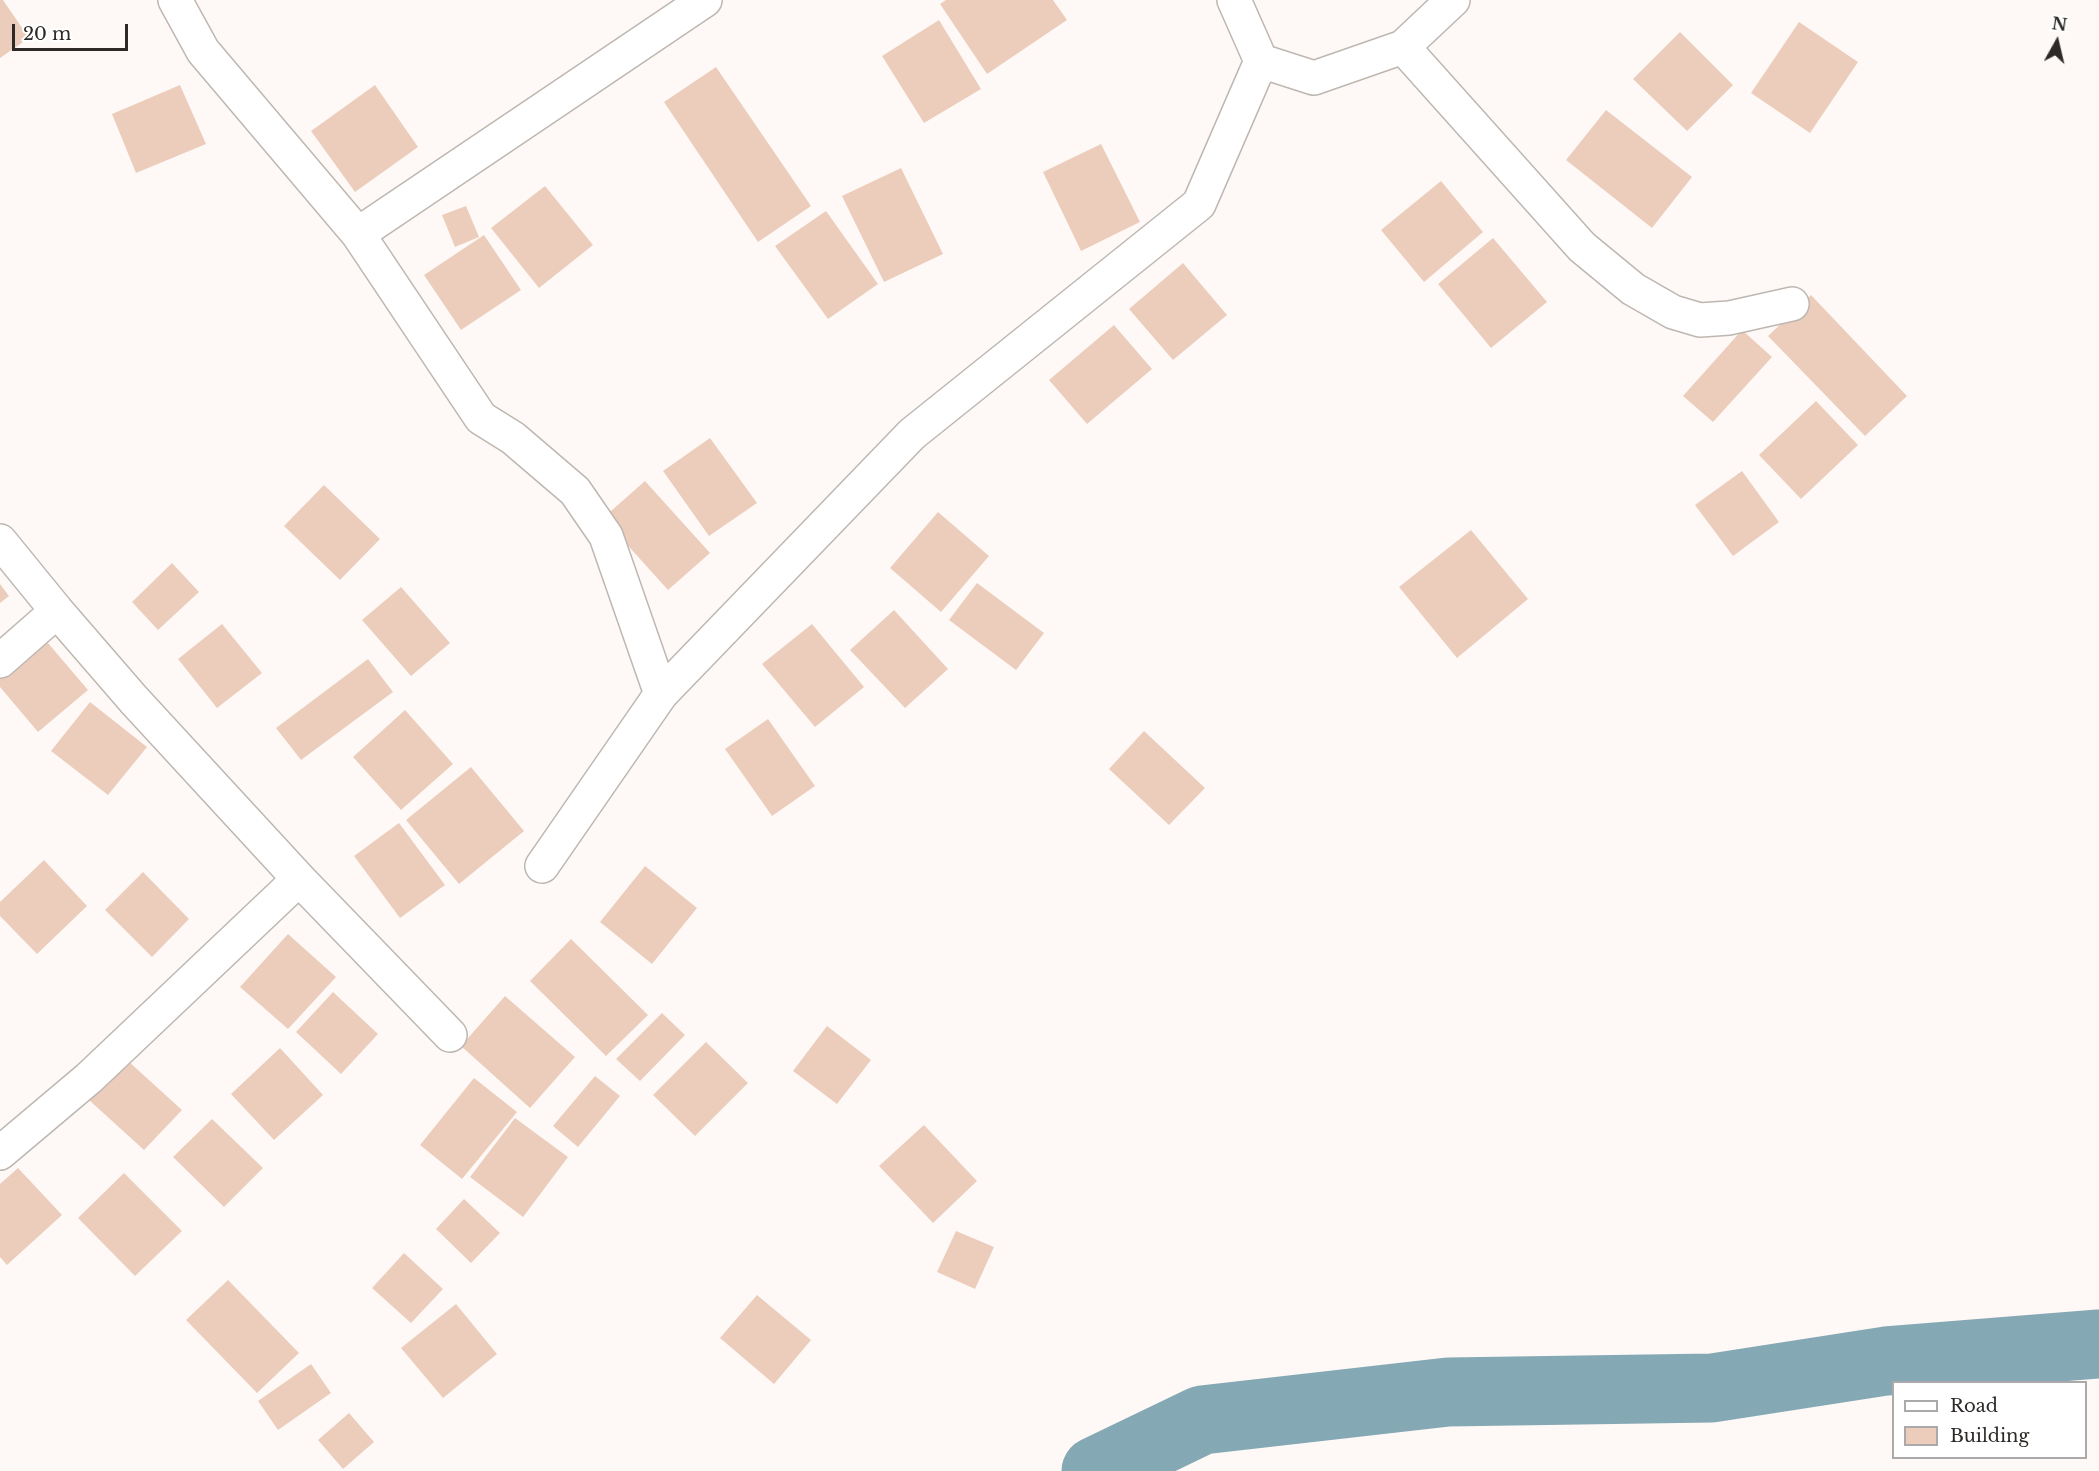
<!DOCTYPE html>
<html>
<head>
<meta charset="utf-8">
<style>
	body { margin:0 }
	#map { position:relative; width:2099px; height:1471px; overflow:hidden; background:#fef9f6; font-family:"Libre Baskerville",serif }
	canvas { display:block }
	.legend { position:absolute; left:1892px; top:1381px; width:195px; height:78px; box-sizing:border-box; background:#fff; border:2px solid #aba9a9; margin:0; padding:8px 10px; list-style:none; font-size:18px; color:#2c2927 }
	.legend li { display:flex; align-items:center; gap:12px; height:30px }
	.legend b { width:30px; border:2px solid #aba9a9 }
	.north { position:absolute; left:2027px; top:12px; width:60px; height:60px; -webkit-text-stroke:4px #fff; paint-order:stroke; rotate:8deg; font-size:16px; font-weight:700; line-height:24px; text-align:center; color:#2c2927 }
	.north::after { content:''; display:block; margin:auto; width:21px; height:27px; background:#2c2927; clip-path:polygon(50% 0,100% 100%,50% 72%,0 100%) }
	.scale { position:absolute; left:12px; top:24px; width:116px; height:27px; box-sizing:border-box; border:3px solid #2c2927; border-top:0; padding-left:8px; font-size:18px; line-height:21px; white-space:nowrap; color:#2c2927; -webkit-text-stroke:4px #fff; paint-order:stroke }
</style>
</head>
<body>
<div id="map">
<canvas width="2099" height="1471"></canvas>
<ul class="legend">
<li><b style="height:8px;background:#fff"></b>Road</li>
<li><b style="height:16px;background:#eccdbc"></b>Building</li>
</ul>
<div class="north">N</div>
<div class="scale">20 m</div>
</div>
<script>
const g = document.querySelector('canvas').getContext('2d');
g.lineJoin = 'round';
function poly(rows) {
  const path = new Path2D();
  for (const r of rows) {
    path.moveTo(r[0], r[1]);
    for (let i = 2; i < r.length; i += 2) path.lineTo(r[i], r[i + 1]);
  }
  return path;
}
function trace(path, color, width, dash) {
  g.strokeStyle = color;
  g.lineWidth = width;
  g.lineCap = dash ? 'butt' : 'round';
  g.setLineDash(dash || []);
  g.stroke(path);
}
function fillPath(path, color) {
  g.fillStyle = color;
  g.fill(path, 'evenodd');
}
trace(poly([
	[1096,1471,1202,1420,1448,1392,1712,1388,1886,1361,2099,1344]
]), '#85a9b4', 69);
fillPath(poly([
	[0,0,3,0,29,38,0,58],
	[946,0,1053,0,1067,20,987,74,940,4],
	[939,20,981,89,924,123,882,56],
	[1799,22,1858,62,1810,133,1751,93],
	[1680,32,1733,85,1687,131,1633,79],
	[716,67,811,206,758,242,664,102],
	[180,85,206,144,136,173,112,114],
	[375,85,418,147,355,192,311,131],
	[1606,110,1692,177,1652,228,1566,160],
	[1101,144,1140,222,1081,251,1043,172],
	[901,168,943,254,884,282,842,196],
	[1441,181,1483,232,1424,282,1381,230],
	[545,186,593,245,539,288,491,228],
	[466,206,479,237,455,247,442,215],
	[826,211,878,284,828,319,775,246],
	[484,235,521,290,461,330,424,275],
	[1493,238,1547,302,1491,348,1438,284],
	[1183,263,1227,315,1173,360,1129,309],
	[1811,295,1907,396,1865,436,1768,336],
	[1114,325,1152,369,1087,424,1049,380],
	[1742,330,1772,357,1713,422,1683,396],
	[1816,401,1858,445,1801,499,1759,455],
	[710,438,757,503,709,536,663,471],
	[1742,471,1779,522,1733,556,1695,505],
	[645,481,710,553,668,590,603,518],
	[324,485,380,539,340,580,284,526],
	[938,512,989,556,941,612,890,568],
	[1471,530,1528,599,1457,658,1399,587],
	[172,563,199,592,158,630,132,602],
	[977,583,1044,633,1016,670,949,620],
	[0,584,9,596,0,603],
	[401,587,450,643,411,676,362,620],
	[894,610,948,669,905,708,850,650],
	[222,624,262,673,217,708,178,659],
	[812,624,864,687,815,727,762,664],
	[42,636,88,690,38,732,0,687,0,672],
	[368,659,393,692,301,760,276,728],
	[90,702,147,747,108,795,51,751],
	[405,710,453,764,401,810,353,757],
	[768,719,815,786,772,816,725,749],
	[1144,731,1205,788,1169,825,1109,769],
	[471,767,524,831,459,884,406,820],
	[399,823,445,885,400,918,354,856],
	[44,860,87,906,37,954,0,916,0,902],
	[645,866,697,908,652,964,600,922],
	[143,872,189,919,152,957,105,910],
	[288,934,336,977,288,1029,240,987],
	[571,939,648,1015,606,1056,530,981],
	[333,992,378,1034,341,1074,296,1032],
	[505,996,575,1057,530,1108,461,1046],
	[662,1013,685,1035,640,1081,616,1059],
	[827,1026,871,1060,837,1104,793,1071],
	[706,1042,748,1083,695,1136,653,1095],
	[280,1048,323,1095,274,1140,231,1094],
	[127,1060,182,1110,144,1150,89,1100],
	[595,1076,620,1096,578,1147,553,1126],
	[474,1078,517,1112,462,1179,420,1145],
	[515,1118,568,1157,523,1217,470,1177],
	[212,1119,263,1168,224,1207,173,1157],
	[924,1125,977,1181,933,1223,879,1166],
	[18,1168,62,1215,7,1265,0,1257,0,1184],
	[124,1173,182,1231,135,1276,78,1218],
	[464,1199,500,1233,471,1263,436,1229],
	[956,1231,994,1247,975,1289,937,1272],
	[404,1253,443,1289,411,1323,372,1288],
	[228,1280,299,1353,257,1393,186,1320],
	[757,1295,811,1340,774,1384,720,1338],
	[456,1304,497,1354,443,1398,401,1348],
	[311,1364,331,1393,278,1430,258,1401],
	[349,1413,374,1442,343,1469,318,1440]
]), '#eccdbc');
const minor = poly([
	[175,0,203,51,358,234,481,418,513,438,575,491,606,536,661,694],
	[1234,0,1261,61,1314,78,1403,47,1453,0],
	[1403,47,1582,247,1633,289,1673,312,1700,320,1729,318,1792,304],
	[358,234,705,0],
	[0,541,57,611,134,700,299,879,450,1035],
	[0,661,57,611],
	[542,866,661,694,912,434,1199,204,1261,61],
	[0,1153,89,1078,299,879]
]);
trace(minor, '#beb7b1', 36);
trace(minor, '#fff', 33);
</script>
</body>
</html>
